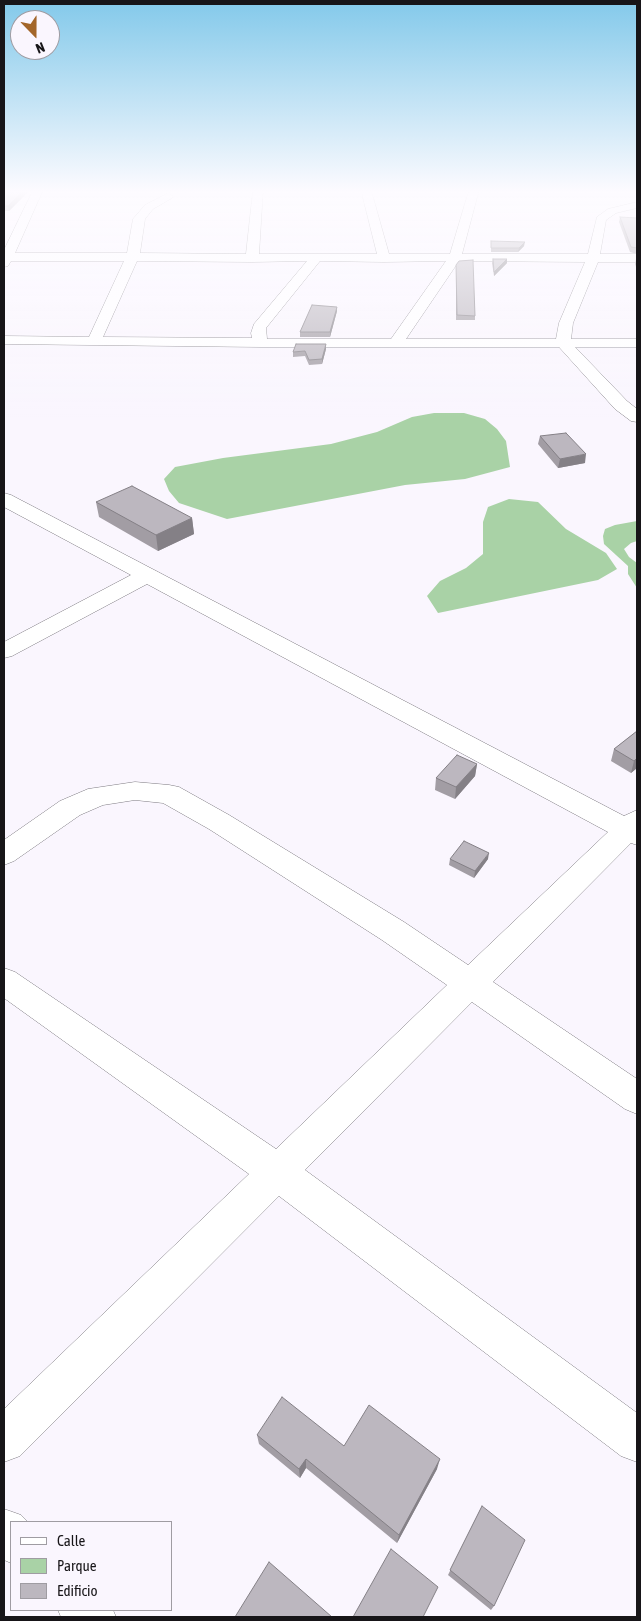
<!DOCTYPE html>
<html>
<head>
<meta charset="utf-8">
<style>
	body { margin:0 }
	#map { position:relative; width:641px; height:1621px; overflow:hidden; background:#faf6fe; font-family:"Asap Condensed",sans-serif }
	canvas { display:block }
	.frame { position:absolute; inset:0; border:5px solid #171518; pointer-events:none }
	.legend { position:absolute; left:10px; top:1521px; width:162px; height:90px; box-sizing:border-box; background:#faf6fe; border:1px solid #9f9ca2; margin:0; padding:6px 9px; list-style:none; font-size:15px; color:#171518 }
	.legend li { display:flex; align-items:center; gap:10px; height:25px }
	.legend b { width:25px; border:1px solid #9f9ca2 }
	.north { position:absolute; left:10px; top:10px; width:50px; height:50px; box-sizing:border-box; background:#faf6fe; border:1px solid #9f9ca2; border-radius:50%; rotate:158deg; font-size:14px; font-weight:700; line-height:20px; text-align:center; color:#171518 }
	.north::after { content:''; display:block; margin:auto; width:18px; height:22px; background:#a3662a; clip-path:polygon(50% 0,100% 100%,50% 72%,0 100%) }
</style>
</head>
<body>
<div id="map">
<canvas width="641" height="1621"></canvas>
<div class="frame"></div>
<ul class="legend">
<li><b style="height:6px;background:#fff"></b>Calle</li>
<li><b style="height:14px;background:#a9d2a6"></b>Parque</li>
<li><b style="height:14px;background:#bcb7bf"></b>Edificio</li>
</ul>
<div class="north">N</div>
</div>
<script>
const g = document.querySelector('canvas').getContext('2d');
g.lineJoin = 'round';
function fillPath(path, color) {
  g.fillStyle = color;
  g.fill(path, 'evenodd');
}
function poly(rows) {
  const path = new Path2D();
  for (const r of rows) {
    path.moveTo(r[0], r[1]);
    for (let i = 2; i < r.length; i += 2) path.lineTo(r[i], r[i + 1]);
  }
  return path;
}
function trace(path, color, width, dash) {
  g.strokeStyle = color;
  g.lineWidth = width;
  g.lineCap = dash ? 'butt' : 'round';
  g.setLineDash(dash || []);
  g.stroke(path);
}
fillPath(poly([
	[434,413,464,413,485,419,497,429,506,441,510,467,465,479,405,485,227,519,179,503,169,491,164,479,175,467,223,458,331,444,377,432,412,417],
	[509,499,538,502,566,529,606,553,617,569,598,580,438,613,427,596,440,581,466,568,483,554,483,522,488,507],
	[637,521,637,541,631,543,624,549,629,557,637,563,637,588,628,574,628,566,604,544,603,536,605,529,615,525]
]), '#a9d2a6');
const street = poly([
	[33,190,43,190,15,253,127,253,133,219,145,205,168,193,173,196,172,198,153,209,145,219,140,253,246,254,253,190,263,190,259,254,377,254,361,190,371,190,389,254,450,254,469,190,479,190,462,254,588,254,597,217,608,209,637,202,637,208,616,213,606,220,600,254,637,254,637,262,598,262,573,323,571,339,637,339,637,347,575,347,627,401,637,409,637,422,631,421,615,409,559,347,261,347,4,344,4,336,89,337,124,261,11,261,8,266,4,267,4,250,33,190],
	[137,261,252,262,307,261,254,324,251,333,252,338,103,337,137,261],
	[320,261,384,262,446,261,391,339,267,339,266,328,320,261],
	[459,261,585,262,559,323,556,339,406,339,459,261],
	[4,493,11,495,624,816,637,810,637,845,631,843,493,982,637,1079,637,1114,625,1109,472,1002,305,1170,637,1413,637,1462,621,1456,279,1196,20,1456,4,1462,4,1409,249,1174,4,998,4,968,15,972,276,1149,447,985,382,940,209,829,163,803,135,800,103,805,80,815,14,861,4,865,4,840,60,801,88,789,135,782,169,785,179,787,229,815,404,922,468,965,608,832,147,584,12,656,4,658,4,642,131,575,4,507,4,493],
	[4,1509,21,1515,28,1522,11,1522,11,1563,4,1560,4,1509],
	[58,1610,113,1610,116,1617,61,1617,58,1610]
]);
trace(street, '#7d7a81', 1);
fillPath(street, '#fff');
fillPath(poly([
	[4,190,30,190,9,211,4,211],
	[620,217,637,218,637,254,630,252,619,222],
	[491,241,524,246,518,252,491,252],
	[637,258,637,270,635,264,636,259],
	[493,259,507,263,494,276,492,263],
	[456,265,475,316,475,320,456,320],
	[337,311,330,337,300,337,300,332],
	[326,349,322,364,309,365,305,356,293,357,293,352],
	[540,436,585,463,558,468,538,444],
	[96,502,192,518,194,534,158,551,99,517],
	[637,731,637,768,631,773,611,761,614,749],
	[477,764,475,776,455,799,435,790,436,778],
	[450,859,488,859,474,878,449,865],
	[257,1435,344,1446,437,1469,397,1543,306,1468,300,1478,259,1444],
	[482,1506,494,1606,491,1610,448,1575]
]), '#a29da4');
fillPath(poly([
	[24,190,30,190,9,211,8,206],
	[525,242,524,246,518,252,519,248],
	[507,259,507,263,494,276,494,272],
	[337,307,337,311,330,337,330,332],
	[326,344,326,349,322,364,322,359],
	[586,454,585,463,558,468,560,459],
	[192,518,194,534,158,551,156,535],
	[637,758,637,768,631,773,634,761],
	[477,764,475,776,455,799,456,787],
	[489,853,488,859,474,878,475,871],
	[306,1459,306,1468,300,1478,299,1469],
	[440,1459,437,1469,397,1543,399,1535]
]), '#848086');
const building = poly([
	[4,190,24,190,8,206,4,206,4,190],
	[620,217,637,218,637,248,631,247,620,217],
	[491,241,525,242,519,248,491,248,491,241],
	[493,259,507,259,494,272,493,259],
	[473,260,475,316,457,315,456,265,459,261,473,260],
	[312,305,337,307,330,332,300,332,312,305],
	[296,344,326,344,322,359,309,360,305,351,293,352,296,344],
	[566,433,586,454,560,459,540,436,566,433],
	[132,486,192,518,156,535,96,502,132,486],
	[637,731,637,758,634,761,614,749,637,731],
	[457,755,477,764,456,787,436,778,457,755],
	[464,841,489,853,475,871,450,859,464,841],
	[282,1397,344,1446,369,1405,440,1459,399,1535,306,1459,299,1469,257,1435,282,1397],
	[482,1506,525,1540,494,1606,450,1570,482,1506],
	[391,1549,438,1587,423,1617,353,1617,391,1549],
	[269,1562,332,1617,235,1617,269,1562]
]);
fillPath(building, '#bcb7bf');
trace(building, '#848086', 1);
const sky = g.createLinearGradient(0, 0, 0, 417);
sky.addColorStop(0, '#83c9ea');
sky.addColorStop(0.46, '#fdfbff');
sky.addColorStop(1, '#fdfbff00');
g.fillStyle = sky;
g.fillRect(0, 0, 641, 417);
</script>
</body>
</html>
